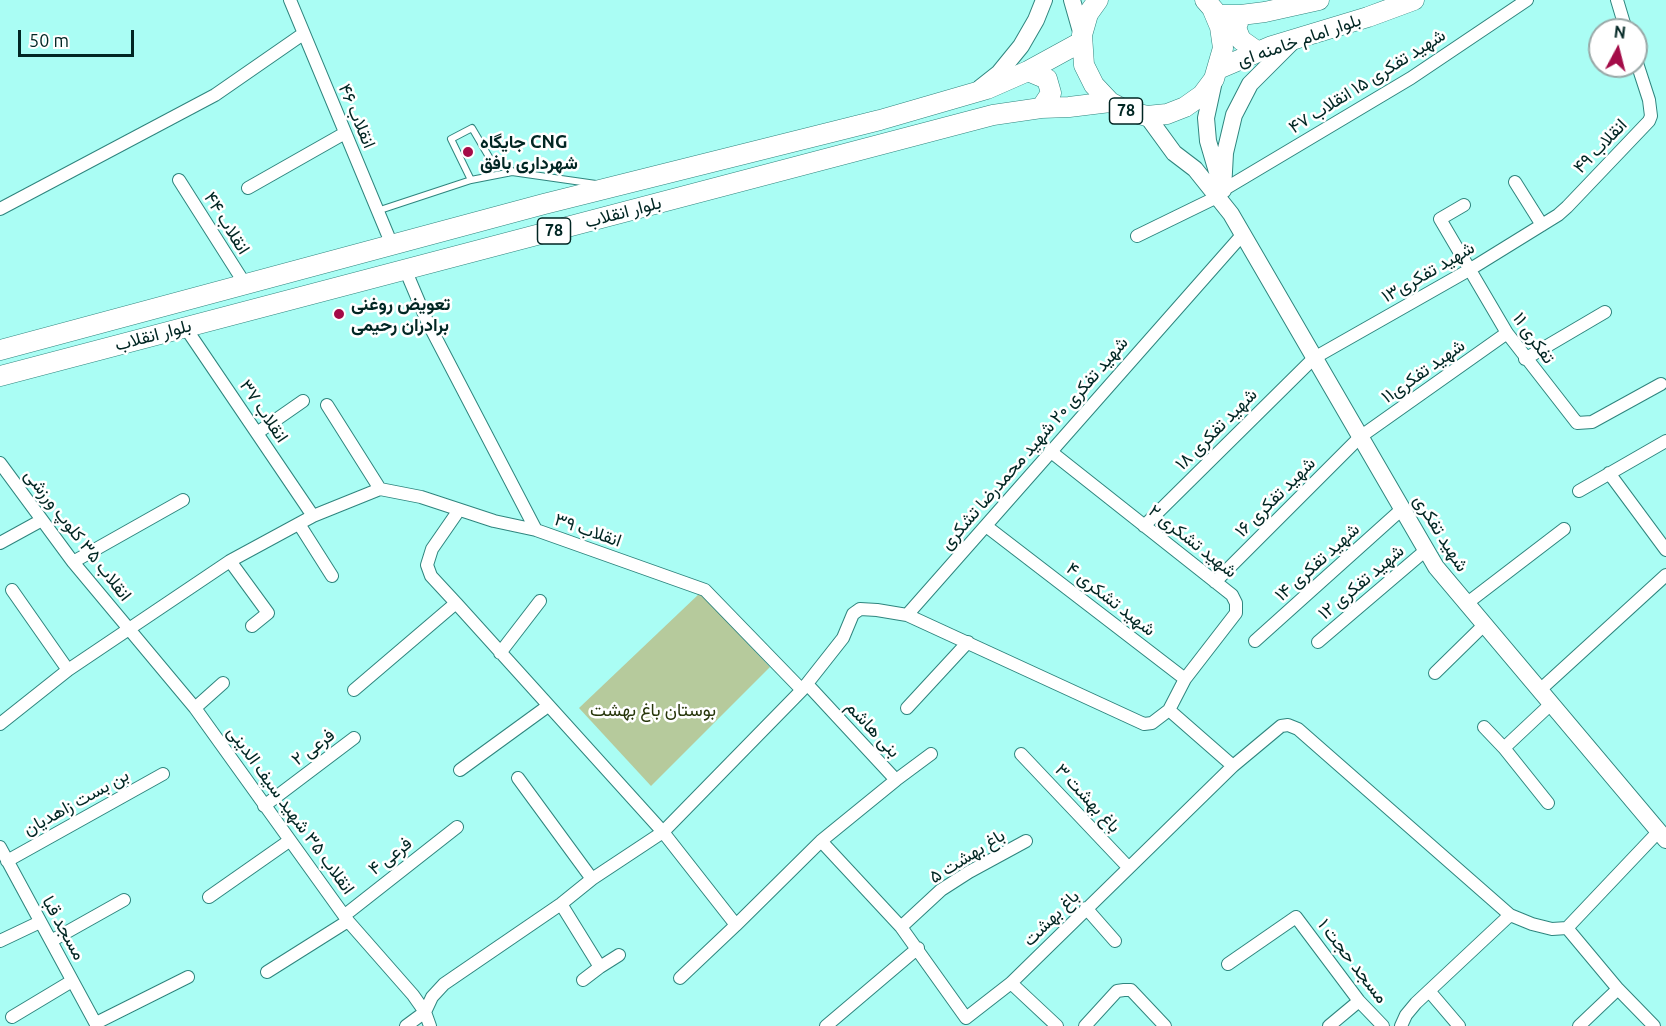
<!DOCTYPE html>
<html>
<head>
<meta charset="utf-8">
<style>
	body { margin:0 }
	#map { position:relative; width:1666px; height:1026px; overflow:hidden; background:#aafdf4; font-family:Ubuntu,sans-serif }
	canvas { display:block }
	.north { position:absolute; left:1588px; top:18px; width:60px; height:60px; box-sizing:border-box; background:#fff; border:2px solid #99a8a7; border-radius:50%; rotate:7deg; font-size:16px; font-weight:700; line-height:24px; text-align:center; color:#012623 }
	.north::after { content:''; display:block; margin:auto; width:21px; height:27px; background:#a40c48; clip-path:polygon(50% 0,100% 100%,50% 72%,0 100%) }
	.scale { position:absolute; left:18px; top:30px; width:116px; height:27px; box-sizing:border-box; border:3px solid #012623; border-top:0; padding-left:8px; font-size:18px; line-height:21px; white-space:nowrap; color:#012623; -webkit-text-stroke:4px #fff; paint-order:stroke }
</style>
</head>
<body>
<div id="map">
<canvas width="1666" height="1026"></canvas>
<div class="north">N</div>
<div class="scale">50 m</div>
</div>
<script>
const g = document.querySelector('canvas').getContext('2d');
g.lineJoin = 'round';
function fillPath(path, color) {
  g.fillStyle = color;
  g.fill(path, 'evenodd');
}
function poly(rows) {
  const path = new Path2D();
  for (const r of rows) {
    path.moveTo(r[0], r[1]);
    for (let i = 2; i < r.length; i += 2) path.lineTo(r[i], r[i + 1]);
  }
  return path;
}
function trace(path, color, width, dash) {
  g.strokeStyle = color;
  g.lineWidth = width;
  g.lineCap = dash ? 'butt' : 'round';
  g.setLineDash(dash || []);
  g.stroke(path);
}
function label(font, color, halo, rows, align = 'center') {
  g.font = font + ' Ubuntu,Vazirmatn,sans-serif';
  g.lineWidth = 5;
  g.setLineDash([]);
  g.textBaseline = 'middle';
  g.strokeStyle = halo;
  g.fillStyle = color;
  for (const [text, x, y, turn = 0] of rows) {
    g.save();
    g.translate(x, y);
    g.rotate((+turn || 0) * Math.PI / 180);
    g.textAlign = isNaN(turn) ? turn : align;
    if (halo) g.strokeText(text, 0, 0);
    g.fillText(text, 0, 0);
    g.restore();
  }
}
fillPath(poly([
	[700,593,770,667,651,786,579,708]
]), '#b6ca9c');
const lane = poly([
	[471,180,451,139,472,128,492,162,512,171],
	[377,211,471,180,512,172,596,184]
]);
const street = poly([
	[290,0,392,245],
	[1617,0,1626,30],
	[179,180,245,284],
	[1515,182,1542,225],
	[248,188,345,133],
	[1223,190,1411,78,1527,0],
	[1464,205,1440,219,1507,333,1577,423,1592,422,1661,384],
	[0,209,215,95,303,34],
	[1137,236,1217,197],
	[405,269,427,321,536,530],
	[185,327,313,516],
	[1525,359,1605,312],
	[327,405,380,489],
	[257,433,303,401],
	[1050,451,1232,595,1236,603,1236,613,1185,679],
	[0,463,73,562,195,708,348,921,413,995,425,1012,430,1026],
	[1609,473,1666,550],
	[1579,491,1666,441],
	[299,524,332,576],
	[1144,526,1314,358,1469,270,1558,215,1567,207,1649,121,1651,116,1649,100,1636,60],
	[0,543,42,520],
	[230,561,268,613,252,626],
	[73,562,183,500],
	[1215,582,1360,437,1507,333],
	[12,590,68,670],
	[456,603,431,576,427,565,432,549,459,510],
	[1466,604,1564,529],
	[907,615,1144,724,1152,723,1169,710,1185,679,986,526],
	[1255,641,1402,509],
	[1318,642,1426,550],
	[500,653,540,601],
	[1435,673,1484,625],
	[1541,689,1666,575],
	[354,690,456,603,663,832,736,925,821,841,896,780,807,684],
	[195,708,223,683],
	[907,708,968,642],
	[1169,710,1233,766],
	[0,724,68,670,230,561,313,516,380,489,421,497,494,521,536,530,705,590,802,690],
	[1484,727,1504,748,1548,803],
	[1504,748,1552,703],
	[1021,754,1128,867],
	[460,770,548,706],
	[518,778,592,879],
	[896,780,931,754],
	[264,806,354,738],
	[821,841,901,927,966,1018,1011,983,1233,766,1281,726,1288,725,1298,729,1510,915],
	[0,847,97,1026],
	[7,861,163,774],
	[209,897,289,841],
	[561,904,600,967,619,955],
	[1086,908,1115,941],
	[345,915,457,827],
	[901,927,941,890,969,872,1026,841],
	[1567,928,1618,989,1579,1026],
	[0,941,40,922],
	[51,941,124,900],
	[1228,964,1296,917,1359,1001,1383,1026],
	[267,972,348,921],
	[680,978,736,925],
	[583,980,600,967],
	[1011,983,1057,1026],
	[1618,989,1654,1026],
	[1430,992,1459,1026],
	[12,1017,72,981],
	[96,1023,188,977],
	[406,1026,425,1012,432,997,444,984,561,904,592,879,663,832,802,690,843,638,853,614,860,609,877,610,907,615,1243,234],
	[826,1026,918,948],
	[1085,1026,1117,991,1124,990,1131,990,1165,1026],
	[1329,1026,1359,1001],
	[1401,1026,1406,1015,1416,1003,1510,915,1532,924,1552,929,1567,928,1659,831]
]);
const secondary = poly([
	[1072,0,1082,35],
	[1214,81,1206,118,1208,141,1220,182],
	[980,88,999,73,1021,46,1036,20,1044,0],
	[1147,116,1174,153,1195,169,1231,214,1436,567,1666,840],
	[1223,190,1225,153,1234,115,1250,84,1296,38]
]);
const primary = poly([
	[1098,0,1088,14,1082,35,1084,65,1094,85,1110,102,1127,111,1147,116,1167,114,1185,107,1202,95,1214,79,1223,48,1220,27,1212,8,1205,0],
	[1208,3,1218,15,1241,15,1265,12,1319,0],
	[1241,15,1236,28,1241,40,1258,52],
	[1218,69,1272,46,1368,17,1414,0],
	[1028,71,1047,79,1051,93,1041,108],
	[0,350,544,204,880,120,987,89,1028,71,1081,42],
	[0,376,993,115,1041,108,1069,107,1110,102]
]);
trace(lane, '#2f857e', 8);
trace(street, '#2f857e', 14);
trace(secondary, '#2f857e', 18);
trace(primary, '#2f857e', 21);
trace(lane, '#fff', 6);
trace(street, '#fff', 12);
trace(secondary, '#fff', 16);
trace(primary, '#fff', 20);
for (const [x, y, r, color] of [
	[468,152,6,"#a40c48"],
	[339,314,6,"#a40c48"]
]) {
  const dot = new Path2D();
  dot.arc(x, y, r, 0, 2 * Math.PI);
  g.fillStyle = color;
  g.fill(dot);
  trace(dot, '#fff', 2);
}
for (const [x, y, w] of [
	[1126,111,33],
	[554,231,33]
]) {
  const box = new Path2D();
  box.roundRect(x - w / 2, y - 13, w, 26, 4.5);
  g.fillStyle = '#fff';
  g.fill(box);
  trace(box, '#012623', 1.5);
}
label('bold 16px', '#012623', null, [
	["78",1126,111],
	["78",554,231]
]);
label('18px', '#012623', '#fff', [
	["بلوار امام خامنه ای",1299,40,-19],
	["شهید تفکری ۱۵ انقلاب ۴۷",1367,81,-32],
	["انقلاب ۴۶",357,116,67],
	["انقلاب ۴۹",1600,146,-46],
	["بلوار انقلاب",623,212,-15],
	["انقلاب ۴۴",227,223,58],
	["شهید تفکری۱۳",1428,272,-30],
	["بلوار انقلاب",153,335,-15],
	["تفکری ۱۱",1534,338,54],
	["شهید تفکری۱۱",1423,371,-35],
	["انقلاب ۳۷",264,411,56],
	["شهید تفکری ۱۸",1216,429,-45],
	["شهید تفکری ۲۰ شهید محمدرضا تشکری",1034,443,-49],
	["شهید تفکری ۱۶",1275,497,-45],
	["انقلاب ۳۹",588,530,19],
	["شهید تفکری",1441,533,58],
	["انقلاب ۳۵ کلوپ ورزشی",78,535,52],
	["شهید تشکری ۲",1193,541,38],
	["شهید تفکری ۱۴",1317,562,-42],
	["شهید تفکری ۱۲",1361,582,-40],
	["شهید تشکری ۴",1111,599,38],
	["بنی هاشم",873,729,47],
	["فرعی ۲",313,747,-37],
	["باغ بهشت ۳",1088,798,47],
	["بن بست زاهدیان",76,802,-29],
	["انقلاب ۳۵ شهید سیف الدینی",291,810,54],
	["فرعی ۴",390,856,-38],
	["باغ بهشت ۵",967,856,-32],
	["باغ بهشت",1051,918,-45],
	["مسجد قبا",64,928,61],
	["مسجد حجت ۱",1353,961,52]
]);
label('bold 18px', '#012623', '#fff', [
	["جایگاه CNG",480,142],
	["شهرداری بافق",480,163],
	["تعویض روغنی",351,304],
	["برادران رحیمی",351,325]
], 'left');
label('18px', '#27360b', '#fff', [
	["بوستان باغ بهشت",653,710]
]);
</script>
</body>
</html>
